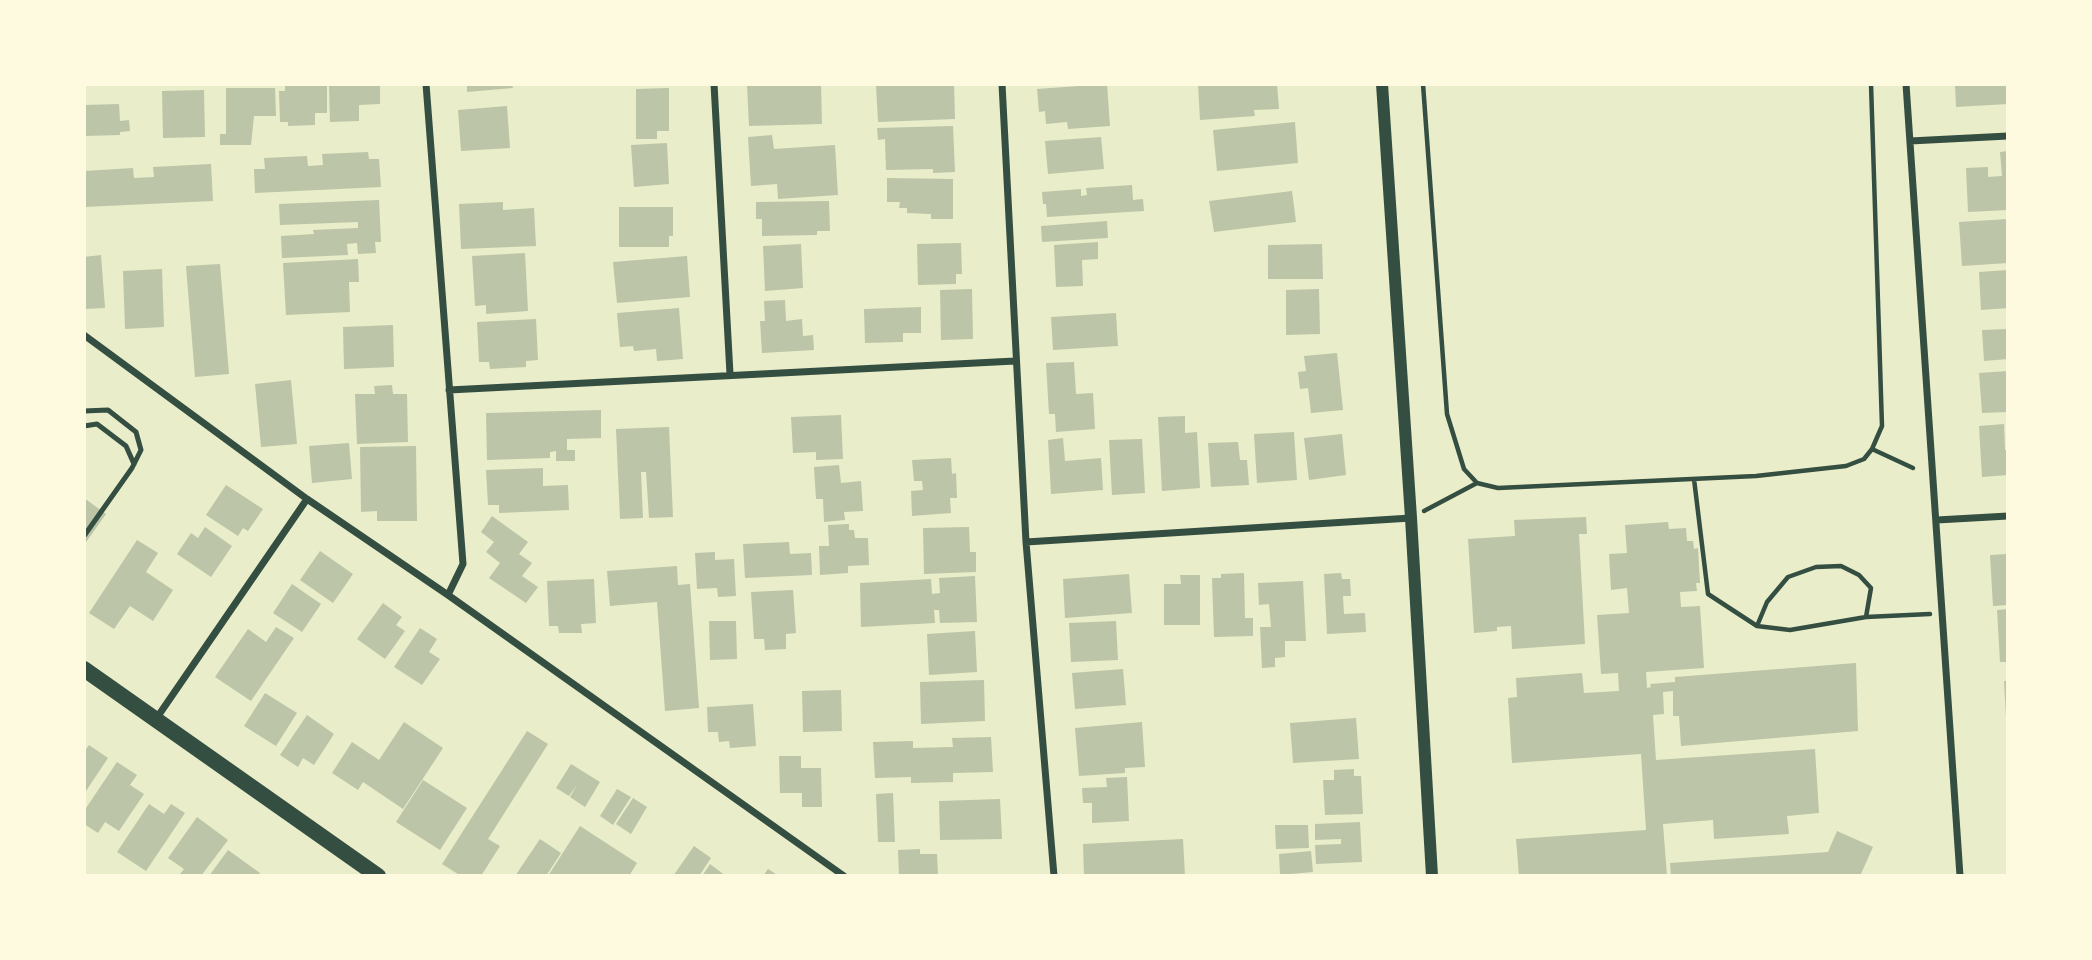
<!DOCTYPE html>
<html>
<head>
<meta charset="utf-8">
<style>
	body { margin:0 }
	#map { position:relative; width:2092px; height:960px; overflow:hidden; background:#e9edc9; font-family:"Fira Sans Condensed",sans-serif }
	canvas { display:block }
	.frame { position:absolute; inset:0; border:86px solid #fefae0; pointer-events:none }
</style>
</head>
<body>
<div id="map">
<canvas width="2092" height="960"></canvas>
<div class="frame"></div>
</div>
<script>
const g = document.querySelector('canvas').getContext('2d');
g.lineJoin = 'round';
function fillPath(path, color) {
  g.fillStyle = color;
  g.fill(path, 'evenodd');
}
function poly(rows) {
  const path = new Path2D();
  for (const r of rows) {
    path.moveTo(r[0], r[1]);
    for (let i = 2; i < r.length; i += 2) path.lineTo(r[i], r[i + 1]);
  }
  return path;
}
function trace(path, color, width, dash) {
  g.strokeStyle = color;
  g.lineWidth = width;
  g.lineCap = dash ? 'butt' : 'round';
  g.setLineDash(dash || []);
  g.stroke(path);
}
fillPath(poly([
	[285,84,327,84,327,113,315,113,315,125,288,126,288,122,280,122,279,91,285,91],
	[329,84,380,84,380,104,359,105,359,121,330,122],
	[467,84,512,84,513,88,467,92],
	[747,84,821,84,822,124,749,126],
	[954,84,955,119,878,122,876,86],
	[1107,84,1110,126,1068,129,1067,122,1046,124,1045,111,1039,112,1037,89],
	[1198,84,1277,84,1279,109,1254,110,1255,116,1200,120],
	[1955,84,2008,84,2008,104,1956,107],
	[226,88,275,88,276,116,254,116,251,145,220,145,220,134,226,134],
	[669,88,669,131,657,131,657,139,636,139,636,89],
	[204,90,205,137,163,138,162,91],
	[119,104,120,121,129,120,130,131,120,132,120,135,84,136,84,105],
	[507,106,510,148,461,151,458,110],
	[1295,122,1298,163,1217,171,1213,130],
	[953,126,955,172,933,173,933,169,886,170,885,139,878,140,877,128],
	[772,135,774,149,835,145,838,195,778,199,777,184,751,186,748,137],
	[1101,137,1104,169,1048,174,1045,141],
	[667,143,669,184,634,187,631,145],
	[2008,151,2008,210,1968,212,1966,168,1988,167,1988,177,2002,176,2000,152],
	[368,152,369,159,379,159,381,187,255,193,254,169,265,169,264,158,307,156,308,166,323,165,322,154],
	[211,164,213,201,84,207,84,171,133,168,134,178,154,177,153,167],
	[887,178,953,179,953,219,931,219,931,214,907,213,907,208,899,208,900,202,887,202],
	[1132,185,1133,200,1143,199,1144,211,1047,217,1046,204,1043,204,1042,192,1081,189,1081,196,1087,195,1086,188],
	[1292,191,1296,222,1214,232,1209,201],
	[379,200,381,242,375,242,376,253,358,254,357,243,347,244,348,255,282,258,281,236,314,234,313,230,358,228,358,222,280,225,279,204],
	[829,201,830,231,817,231,817,235,762,236,762,219,756,219,756,202],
	[503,202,503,210,534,208,536,246,461,249,459,204],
	[619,207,673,207,673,236,669,236,669,247,619,247],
	[2008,219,2008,263,1962,266,1959,222],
	[1107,221,1108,238,1042,242,1041,226],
	[1098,242,1098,259,1082,260,1083,286,1056,287,1054,245],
	[961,243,962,274,956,274,956,284,918,285,917,244],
	[801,244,803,288,765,291,763,246],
	[1322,244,1323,279,1268,279,1268,245],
	[525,253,528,311,486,314,486,305,475,306,472,256],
	[101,255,105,308,84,309,84,257],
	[687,256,690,297,617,303,613,262],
	[358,259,359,282,349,282,350,312,286,315,283,263],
	[220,264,229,374,195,377,186,266],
	[162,269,164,327,125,329,123,271],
	[2008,270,2008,308,1981,310,1979,272],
	[972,289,973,339,941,340,940,290],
	[1319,289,1320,334,1286,335,1286,290],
	[785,300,786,321,802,319,803,336,813,335,814,350,762,353,760,321,765,321,764,301],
	[921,307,921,333,903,333,903,342,865,343,864,309],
	[679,308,683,359,657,361,656,349,634,351,633,346,620,347,617,313],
	[1116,313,1118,346,1053,350,1051,317],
	[536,319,538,360,526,361,526,367,490,369,489,362,479,362,477,322],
	[393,325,394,367,344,369,343,327],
	[2008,329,2008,359,1984,361,1982,330],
	[1337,353,1343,410,1311,413,1308,388,1300,389,1298,372,1306,371,1304,356],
	[1074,362,1076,394,1093,393,1095,429,1056,432,1055,414,1049,414,1046,363],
	[2008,371,2008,412,1982,413,1979,373],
	[291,380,297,444,261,447,255,384],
	[392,385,393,394,407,394,408,442,357,444,355,394,375,394,374,386],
	[601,410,601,438,567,439,567,450,575,450,575,461,556,461,556,451,550,452,550,458,487,460,486,413],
	[841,415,843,459,816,460,816,452,793,453,791,417],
	[1185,416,1185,433,1197,432,1200,488,1162,491,1158,417],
	[2004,424,2005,450,2008,450,2008,475,1982,477,1979,426],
	[669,427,673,517,649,518,646,472,641,472,643,518,620,519,616,429],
	[1294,432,1297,480,1257,483,1254,434],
	[1342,434,1346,475,1309,480,1304,438],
	[1063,438,1065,461,1101,458,1103,490,1051,494,1048,440],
	[1142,439,1145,493,1112,495,1109,440],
	[1238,442,1240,460,1247,460,1249,485,1211,487,1208,443],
	[349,443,352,479,312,483,309,446],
	[416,446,417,521,377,521,377,511,361,512,360,447],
	[951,458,952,474,956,473,957,498,950,498,951,513,912,516,911,491,923,490,922,481,914,481,912,460],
	[839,465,841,483,861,481,863,511,844,512,845,520,824,522,823,499,816,499,814,467],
	[543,468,543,486,568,485,569,510,499,513,499,505,488,505,486,470],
	[226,485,263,509,248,531,243,528,238,536,206,515],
	[84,498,106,514,84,545],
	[492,516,528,542,519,554,532,563,522,576,538,587,526,603,489,578,500,563,486,552,494,542,481,532],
	[1586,517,1587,534,1579,534,1585,644,1512,649,1511,626,1497,627,1497,631,1474,633,1468,539,1515,536,1514,520],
	[1668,522,1669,529,1686,528,1687,541,1693,541,1694,549,1698,548,1700,583,1696,583,1697,591,1680,592,1681,607,1700,606,1704,668,1646,672,1647,688,1651,687,1650,684,1675,682,1675,677,1856,663,1858,731,1681,746,1679,716,1673,716,1673,691,1663,692,1664,714,1653,715,1656,760,1815,749,1819,813,1787,816,1789,834,1714,839,1713,820,1663,824,1667,876,1519,876,1516,839,1646,830,1641,754,1512,763,1508,698,1517,697,1516,678,1582,673,1584,693,1619,691,1618,673,1601,674,1597,615,1629,613,1627,588,1611,590,1609,554,1627,553,1625,525],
	[849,524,849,530,854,530,855,538,868,538,869,565,848,566,848,573,820,575,819,546,829,546,828,525],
	[205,527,232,546,211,577,177,554,191,533,198,538],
	[969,527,970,552,976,552,976,572,924,574,923,528],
	[137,540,158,553,146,572,173,590,153,621,130,606,114,629,89,613],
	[789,542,790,554,811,553,812,575,745,578,743,544],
	[320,551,353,574,333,603,300,580],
	[715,552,715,560,734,559,736,596,718,597,717,588,697,589,695,553],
	[2008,554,2008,605,1993,606,1990,555],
	[677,566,678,585,690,584,699,708,665,711,657,602,610,606,607,571],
	[1244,573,1245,618,1253,618,1253,636,1214,637,1212,578,1221,578,1221,574],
	[1341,573,1342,579,1350,579,1351,596,1343,596,1344,614,1365,613,1366,632,1327,634,1324,574],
	[1129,574,1132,613,1065,618,1063,579],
	[1180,575,1200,575,1200,625,1164,625,1164,584,1181,584],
	[975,576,977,622,940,623,939,610,934,610,935,623,861,627,860,583,931,579,932,594,940,593,939,578],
	[594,579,596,623,581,624,582,633,559,633,558,626,549,626,547,581],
	[1303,581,1306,641,1285,641,1285,657,1275,658,1275,667,1262,668,1260,627,1271,627,1269,604,1259,605,1258,583],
	[292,584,321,604,302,632,273,613],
	[793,590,796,633,786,634,786,649,765,650,764,639,754,639,751,592],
	[383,603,402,617,396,625,405,631,385,659,357,639],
	[2008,609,2008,662,2000,662,1997,610],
	[709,621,736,621,737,659,710,660],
	[1116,621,1118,660,1071,662,1069,623],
	[276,627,294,638,251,701,215,677,248,629,266,642],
	[420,628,437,639,429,652,440,659,422,685,394,667],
	[975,631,977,672,929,675,927,634],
	[1123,669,1126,705,1075,709,1072,673],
	[984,680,985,721,921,724,920,682],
	[2004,681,2008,681,2008,717,2006,717],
	[841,690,842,731,803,732,802,691],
	[265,693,297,713,276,746,244,726],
	[753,704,756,746,730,748,729,741,719,742,718,732,708,732,707,707],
	[307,715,334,734,314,765,303,758,298,767,280,755],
	[1356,718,1359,759,1293,763,1290,723],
	[404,722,443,748,403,809,363,782,358,790,332,773,352,742,379,760],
	[1142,722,1145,767,1125,768,1125,773,1079,776,1075,728],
	[527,731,548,744,488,839,500,846,481,876,461,876,442,864],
	[991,737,993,772,953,773,953,782,911,783,911,777,875,778,873,742,913,741,913,748,953,747,952,738],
	[89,745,108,758,84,794,84,752],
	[779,756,801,756,801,768,821,768,822,807,802,807,802,793,780,793],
	[117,762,137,775,130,785,144,794,119,831,105,822,98,833,84,824,84,811],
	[571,764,600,782,585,807,570,797,577,785,569,796,556,788],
	[1354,769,1354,776,1361,776,1363,814,1325,815,1323,780,1334,780,1334,770],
	[1127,777,1129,821,1092,823,1092,803,1083,803,1082,788,1107,787,1106,778],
	[423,780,467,808,440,850,396,822],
	[617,789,631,797,613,825,600,816],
	[893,793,895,842,878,842,876,794],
	[633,798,647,807,631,834,616,824],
	[1000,799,1002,839,940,840,939,801],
	[149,804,164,814,171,804,185,813,146,871,117,852],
	[197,817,228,840,201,876,182,876,180,874,184,869,168,858],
	[1360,822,1362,862,1316,864,1315,845,1341,844,1341,839,1315,840,1315,824],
	[1275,825,1308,825,1309,848,1276,849],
	[580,826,637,863,629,876,548,876],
	[1837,831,1873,847,1860,876,1671,876,1670,863,1828,852],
	[540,839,561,853,546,876,515,876],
	[1183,839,1185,876,1084,876,1083,844],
	[694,846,711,858,699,876,673,876],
	[920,849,920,854,937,854,938,876,899,876,898,850],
	[228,850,260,873,258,876,209,876],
	[1311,851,1313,872,1280,875,1279,854],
	[710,864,726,876,702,876],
	[768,869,779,876,763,876]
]), '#bcc5a7');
trace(poly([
	[1423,84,1447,414,1464,469,1477,483,1498,488,1756,476,1846,466,1864,459,1872,449,1882,426,1871,84],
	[1872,449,1913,468],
	[1694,479,1708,594,1757,626,1767,602,1788,577,1816,567,1841,566,1859,575,1871,588,1866,617],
	[1424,511,1477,483],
	[1757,626,1790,630,1866,617,1930,614]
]), '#344e41', 4.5);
trace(poly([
	[84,411,108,410,136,432,141,450,132,468,84,536],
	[84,426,97,424,126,446,134,464]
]), '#344e41', 5);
trace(poly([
	[426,84,463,564,448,595],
	[714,84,730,374],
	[1002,84,1026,542,1054,876],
	[1906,84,1960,876],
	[1910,141,2008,136],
	[84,335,307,499,448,595,844,876],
	[449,390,1015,361],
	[1937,520,2008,516],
	[1026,542,1411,518],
	[156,719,307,499]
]), '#344e41', 7);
trace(poly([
	[1382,84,1411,518,1432,876]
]), '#344e41', 12);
trace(poly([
	[84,669,378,876]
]), '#344e41', 16);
</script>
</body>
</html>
